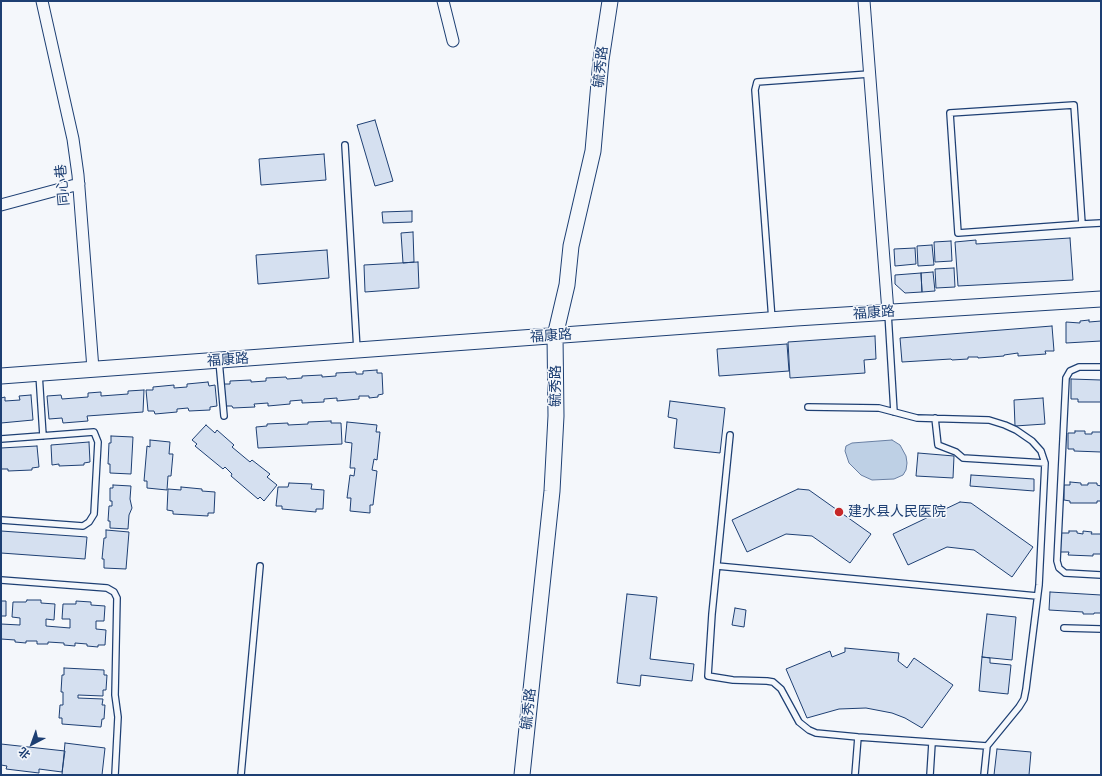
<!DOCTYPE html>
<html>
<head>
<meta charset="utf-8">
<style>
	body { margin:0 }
	#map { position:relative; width:1102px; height:776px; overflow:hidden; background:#f4f7fb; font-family:Manrope,"Noto Sans SC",sans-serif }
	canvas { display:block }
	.frame { position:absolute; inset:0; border:2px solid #1d3f73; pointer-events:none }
	.north { position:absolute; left:12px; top:724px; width:40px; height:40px; -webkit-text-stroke:3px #f4f7fb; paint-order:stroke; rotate:221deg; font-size:11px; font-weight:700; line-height:16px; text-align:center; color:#1d3f73 }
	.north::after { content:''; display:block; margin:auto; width:14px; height:18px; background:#1d3f73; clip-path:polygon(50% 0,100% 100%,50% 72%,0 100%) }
</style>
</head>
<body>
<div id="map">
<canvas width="1102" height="776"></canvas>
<div class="frame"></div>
<div class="north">北</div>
</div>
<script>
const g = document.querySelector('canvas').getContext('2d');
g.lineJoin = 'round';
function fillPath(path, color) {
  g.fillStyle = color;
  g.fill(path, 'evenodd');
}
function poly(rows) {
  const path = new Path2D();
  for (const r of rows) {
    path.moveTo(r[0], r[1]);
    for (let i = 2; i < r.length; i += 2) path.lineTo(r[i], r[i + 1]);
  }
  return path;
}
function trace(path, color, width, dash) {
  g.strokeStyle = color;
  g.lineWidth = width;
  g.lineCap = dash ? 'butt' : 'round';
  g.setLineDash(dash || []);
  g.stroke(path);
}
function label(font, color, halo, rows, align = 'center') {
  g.font = font + ' Manrope,"Noto Sans SC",sans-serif';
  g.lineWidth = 3;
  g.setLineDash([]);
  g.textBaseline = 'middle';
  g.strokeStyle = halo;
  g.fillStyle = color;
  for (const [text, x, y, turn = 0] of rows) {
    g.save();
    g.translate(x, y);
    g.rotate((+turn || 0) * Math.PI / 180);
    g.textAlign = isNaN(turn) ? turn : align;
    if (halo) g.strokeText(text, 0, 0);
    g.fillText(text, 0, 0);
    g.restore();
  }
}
const water = poly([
	[892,440,900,445,906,456,907,463,906,470,903,475,894,479,872,480,861,475,849,463,845,451,846,446,852,443,892,440]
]);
fillPath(water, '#bed0e5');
trace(water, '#687fa3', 1);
const building = poly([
	[375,120,393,181,375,186,357,125,375,120],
	[324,154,326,180,261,185,259,159,324,154],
	[412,211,412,222,383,223,382,212,412,211],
	[413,232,414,262,403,263,401,233,413,232],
	[1070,238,1073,280,958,286,955,242,976,240,976,244,1070,238],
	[951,241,952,261,935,262,934,242,951,241],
	[932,245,934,265,918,266,917,246,932,245],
	[915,248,916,264,895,266,894,249,915,248],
	[327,250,329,278,258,284,256,255,327,250],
	[418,262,419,288,365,292,364,265,418,262],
	[954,268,955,287,936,288,935,269,954,268],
	[933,272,935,291,922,292,921,273,933,272],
	[921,273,922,292,905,293,895,284,895,275,921,273],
	[1089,320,1089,322,1101,321,1101,341,1066,343,1066,322,1080,323,1080,321,1089,320],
	[1052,326,1054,351,1045,351,1046,354,1018,356,1018,353,1004,355,1004,356,978,358,978,357,968,357,968,359,952,360,951,359,902,362,900,338,1052,326],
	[875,336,876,359,864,360,865,373,790,378,788,342,875,336],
	[787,344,789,371,719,376,717,349,787,344],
	[377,370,377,373,382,373,383,394,378,395,378,397,369,398,369,396,359,396,359,399,337,401,337,398,324,399,324,402,302,403,302,400,290,401,290,404,268,406,268,403,254,404,255,407,233,408,232,406,226,406,224,384,230,384,230,381,251,380,251,382,266,381,266,378,286,377,287,379,302,378,302,376,322,375,322,377,336,376,336,373,356,372,356,374,363,374,363,371,377,370],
	[1071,379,1101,380,1101,402,1078,402,1078,399,1071,399,1071,379],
	[208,382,209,386,215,385,217,406,210,407,210,410,189,411,188,408,177,409,177,412,155,414,154,411,148,411,146,390,153,390,153,387,174,385,174,388,187,387,187,384,208,382],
	[144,390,143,412,87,416,88,421,63,423,62,418,49,419,47,396,61,395,62,399,88,397,88,393,101,392,101,396,128,394,128,391,144,390],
	[31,395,33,420,1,423,1,398,5,397,5,401,20,400,19,396,31,395],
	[1043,398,1045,424,1015,426,1014,400,1043,398],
	[670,401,725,408,720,453,674,448,677,419,668,417,670,401],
	[331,421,331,423,341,423,342,444,258,448,256,427,267,426,267,424,288,423,288,425,308,424,308,422,331,421],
	[347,422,377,425,376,432,380,432,377,460,374,459,372,470,377,471,373,505,370,505,370,513,350,511,351,498,347,498,350,475,354,476,355,468,350,468,352,443,345,442,347,422],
	[206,425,215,433,217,430,234,445,232,447,250,462,252,460,270,474,267,477,277,485,264,501,260,497,258,499,231,476,232,474,225,467,223,469,195,446,197,444,192,440,206,425],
	[1075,431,1085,431,1085,434,1092,434,1092,432,1101,432,1101,452,1074,451,1074,449,1068,449,1068,433,1075,433,1075,431],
	[111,436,133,437,131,474,110,473,110,464,108,464,109,443,111,443,111,436],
	[150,440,170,442,169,454,173,454,171,476,168,476,167,490,147,488,147,481,144,481,147,446,150,447,150,440],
	[89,442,90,462,84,463,84,465,59,466,59,464,52,465,51,445,89,442],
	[37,446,39,467,32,468,32,470,8,471,8,469,1,469,1,448,37,446],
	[918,453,954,456,953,478,916,476,918,453],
	[971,475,1034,479,1034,491,970,486,971,475],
	[1070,482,1081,483,1081,485,1088,485,1088,483,1097,483,1097,485,1101,486,1101,501,1097,501,1097,503,1070,503,1070,501,1064,500,1064,485,1070,485,1070,482],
	[289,483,312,484,311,489,324,490,323,509,316,509,316,512,282,509,282,506,276,506,278,487,288,487,289,483],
	[113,485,131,486,130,499,132,508,129,515,128,529,110,528,110,521,108,521,109,506,112,506,112,501,110,501,110,488,113,488,113,485],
	[181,487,202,489,202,491,215,492,214,513,208,513,208,516,173,514,173,511,167,510,168,489,181,490,181,487],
	[798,489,809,490,871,534,850,563,812,536,786,534,747,552,732,520,798,489],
	[960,502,971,503,1033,547,1012,577,974,550,947,547,908,565,893,534,960,502],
	[106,530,129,532,126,569,104,568,104,559,102,559,104,538,106,538,106,530],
	[1,531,87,537,85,559,1,553,1,531],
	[1069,531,1077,531,1077,533,1083,534,1083,531,1092,532,1091,534,1101,534,1101,554,1093,554,1093,556,1068,555,1069,552,1060,552,1061,533,1069,533,1069,531],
	[1050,592,1101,595,1101,613,1094,613,1094,614,1083,614,1083,612,1049,610,1050,592],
	[627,594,657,597,650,659,694,664,692,681,641,675,640,686,617,683,627,594],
	[27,600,41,600,41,603,55,604,54,620,46,619,46,626,70,628,70,619,62,619,63,604,76,604,76,601,91,602,91,605,105,606,104,621,96,621,96,629,106,630,105,645,98,645,98,647,87,646,87,644,75,643,75,646,64,645,64,643,48,642,48,644,37,644,37,641,26,641,26,643,15,642,15,640,1,639,1,624,20,625,20,618,12,617,13,602,26,602,27,600],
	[1,601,6,601,6,616,1,616,1,601],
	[735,608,746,610,744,627,732,625,735,608],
	[987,614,1016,617,1012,660,982,657,987,614],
	[845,648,899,653,898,661,907,668,914,658,953,685,922,728,905,718,892,713,866,708,839,709,807,718,786,669,830,651,832,657,845,652,845,648],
	[982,657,990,658,990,663,1011,665,1008,694,979,691,982,657],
	[64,668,104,670,104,675,107,675,106,690,103,690,103,696,78,695,78,698,103,699,102,705,105,705,104,719,102,719,101,727,62,724,62,718,59,718,60,705,63,705,63,692,61,692,62,675,64,675,64,668],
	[65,743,105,748,102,775,62,775,65,743],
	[1,744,65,751,62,772,39,769,39,773,6,769,7,766,1,765,1,744],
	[997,749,1031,752,1029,775,994,775,997,749]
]);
fillPath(building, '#d5e0f0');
trace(building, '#1d3f73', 1);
const lane = poly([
	[345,145,357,350],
	[1082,224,958,233,950,113,1074,105,1082,224,1101,223],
	[888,313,894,412],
	[772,320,755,90,757,82,869,74],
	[219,361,224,416],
	[1101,367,1079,367,1070,371,1066,378,1057,561,1059,568,1065,573,1101,575],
	[39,374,43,436],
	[808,407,879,408,917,418,989,420,1005,425,1016,430,1032,441,1041,451,1045,463,1039,585,1026,689,1024,699,1019,707,987,746,984,775],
	[935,418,938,445,956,452,963,458,1045,463],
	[730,435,712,614,708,676,733,680,767,681,773,682,781,689,799,722,809,730,816,733,858,737,987,746],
	[1,439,94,432,98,442,94,514,89,522,83,526,1,520],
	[717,566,1037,596],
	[1,580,107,588,114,592,117,598,115,695,118,717,115,775],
	[1064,628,1101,629],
	[241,775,260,566],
	[855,775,858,737],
	[930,775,932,743]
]);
const street = poly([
	[42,1,73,139,78,175,93,369],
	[443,1,453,41],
	[864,1,888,312],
	[1,205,79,184]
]);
const secondary = poly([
	[1,376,796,318,1101,299],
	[522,775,552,491,556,416,555,336,567,285,571,246,593,151,601,60,610,1]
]);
trace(lane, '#1d3f73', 8);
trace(street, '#1d3f73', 13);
trace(secondary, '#1d3f73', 17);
trace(lane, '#f4f7fb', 5.5);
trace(street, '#f4f7fb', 11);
trace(secondary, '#f4f7fb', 15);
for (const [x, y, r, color] of [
	[839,512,5,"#c62828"]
]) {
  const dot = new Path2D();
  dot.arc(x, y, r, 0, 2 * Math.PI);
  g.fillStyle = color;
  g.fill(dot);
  trace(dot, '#f4f7fb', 1.5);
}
label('14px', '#1d3f73', '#f4f7fb', [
	["毓秀路",601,67,-84],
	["同心巷",63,185,-95],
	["福康路",874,313,-4],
	["福康路",551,336,-4],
	["福康路",228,360,-4],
	["毓秀路",556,386,-90],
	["毓秀路",529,709,-84]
]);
label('14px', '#1d3f73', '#f4f7fb', [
	["建水县人民医院",848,512]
], 'left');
</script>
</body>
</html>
